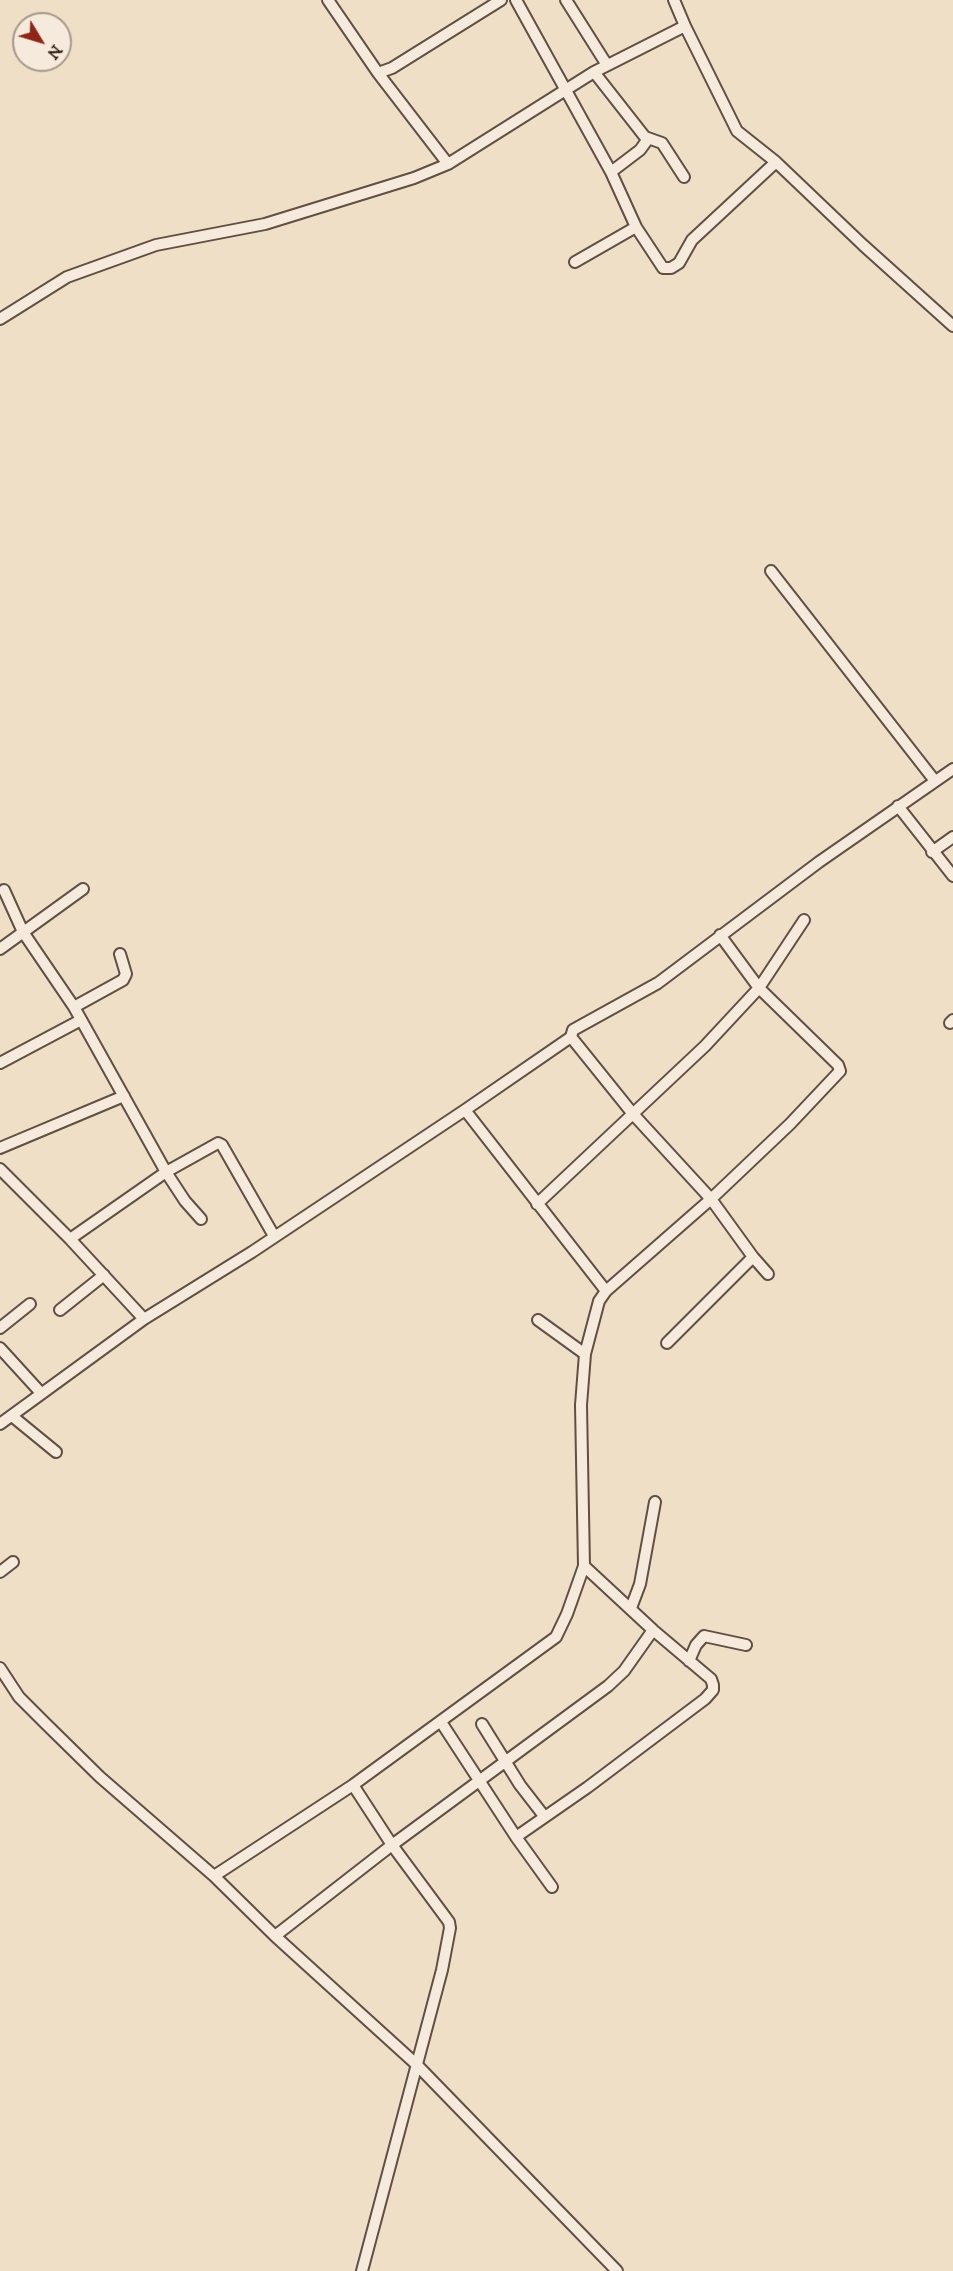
<!DOCTYPE html>
<html>
<head>
<meta charset="utf-8">
<style>
	body { margin:0 }
	#map { position:relative; width:953px; height:2271px; overflow:hidden; background:#efdfc7; font-family:"IM FELL DW Pica",serif }
	canvas { display:block }
	.north { position:absolute; left:12px; top:12px; width:60px; height:60px; box-sizing:border-box; background:#f5eadb; border:2px solid #a7998c; border-radius:50%; rotate:128deg; font-size:16px; font-weight:700; line-height:24px; text-align:center; color:#311f15 }
	.north::after { content:''; display:block; margin:auto; width:21px; height:27px; background:#8f2418; clip-path:polygon(50% 0,100% 100%,50% 72%,0 100%) }
</style>
</head>
<body>
<div id="map">
<canvas width="953" height="2271"></canvas>
<div class="north">N</div>
</div>
<script>
const g = document.querySelector('canvas').getContext('2d');
g.lineJoin = 'round';
function poly(rows) {
  const path = new Path2D();
  for (const r of rows) {
    path.moveTo(r[0], r[1]);
    for (let i = 2; i < r.length; i += 2) path.lineTo(r[i], r[i + 1]);
  }
  return path;
}
function trace(path, color, width, dash) {
  g.strokeStyle = color;
  g.lineWidth = width;
  g.lineCap = dash ? 'butt' : 'round';
  g.setLineDash(dash || []);
  g.stroke(path);
}
const minor = poly([
	[328,0,378,73,392,68,501,0],
	[516,0,611,172,636,227,663,268,671,268,679,263,692,240,776,162],
	[566,0,607,65],
	[674,0,685,26],
	[594,72,645,137,662,143,684,177],
	[378,73,448,164],
	[611,172,640,150,648,139],
	[575,262,636,227],
	[0,319,67,277,156,245,265,224,414,178,448,164,594,72,685,26,737,131,776,162,863,245,953,326],
	[771,571,935,781],
	[898,806,953,876],
	[932,852,953,837],
	[4,890,23,932,74,1007,166,1172,70,1239],
	[0,949,83,889],
	[74,1007,123,980,126,974,120,954],
	[950,1023,953,1020],
	[571,1037,633,1114,711,1199,753,1257,768,1274],
	[0,1063,81,1020],
	[465,1110,606,1291],
	[0,1148,124,1096],
	[0,1169,70,1239,144,1319],
	[537,1204,705,1046,759,988,804,920],
	[201,1219,185,1201,166,1172,218,1143,222,1145,274,1236],
	[60,1310,104,1275],
	[538,1320,585,1354],
	[0,1328,30,1304],
	[667,1343,753,1257],
	[0,1348,41,1393],
	[12,1416,56,1452],
	[0,1424,144,1319,252,1252,465,1110,571,1037,573,1030,658,983,819,862,953,769],
	[0,1572,13,1562],
	[631,1608,640,1584,655,1502],
	[689,1661,696,1645,704,1636,746,1645],
	[0,1668,19,1697,46,1724,100,1777,214,1876,275,1936,416,2064,617,2271],
	[441,1722,516,1837,588,1787,705,1699,713,1690,713,1685,711,1679,653,1630,584,1566,581,1405,585,1354,599,1301,606,1291,711,1199,790,1124,840,1071,838,1065,759,988,720,935],
	[482,1724,520,1785,544,1816],
	[353,1785,392,1845,449,1922,450,1928,442,1970,362,2271],
	[516,1837,552,1887],
	[214,1876,353,1785,556,1637,567,1614,584,1566],
	[275,1936,392,1845,608,1686,624,1671,653,1630]
]);
trace(minor, '#604f42', 14);
trace(minor, '#f5eadb', 10);
</script>
</body>
</html>
